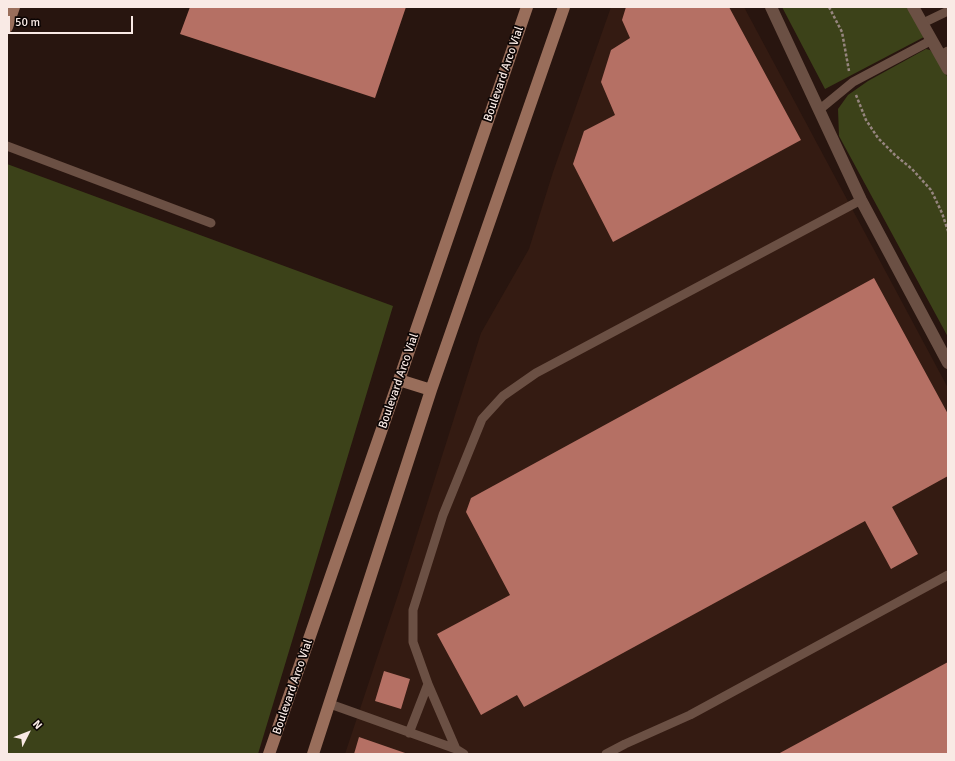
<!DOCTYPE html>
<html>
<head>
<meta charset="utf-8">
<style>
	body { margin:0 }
	#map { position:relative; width:955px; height:761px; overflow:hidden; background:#28150f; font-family:Signika,sans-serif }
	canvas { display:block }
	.frame { position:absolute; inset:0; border:8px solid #f9eae5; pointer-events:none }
	.north { position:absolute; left:8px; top:713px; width:40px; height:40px; -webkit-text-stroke:3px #0b0403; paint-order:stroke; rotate:48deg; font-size:11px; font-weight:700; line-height:16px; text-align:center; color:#f9eae5 }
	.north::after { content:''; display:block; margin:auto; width:14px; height:18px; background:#f9eae5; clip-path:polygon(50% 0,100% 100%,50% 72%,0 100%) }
	.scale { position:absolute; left:8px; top:16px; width:125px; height:18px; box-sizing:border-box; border:2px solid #f9eae5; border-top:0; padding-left:5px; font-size:12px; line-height:14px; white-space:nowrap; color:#f9eae5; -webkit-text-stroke:3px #0b0403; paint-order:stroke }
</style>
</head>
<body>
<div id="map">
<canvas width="955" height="761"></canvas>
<div class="frame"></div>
<div class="north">N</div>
<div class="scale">50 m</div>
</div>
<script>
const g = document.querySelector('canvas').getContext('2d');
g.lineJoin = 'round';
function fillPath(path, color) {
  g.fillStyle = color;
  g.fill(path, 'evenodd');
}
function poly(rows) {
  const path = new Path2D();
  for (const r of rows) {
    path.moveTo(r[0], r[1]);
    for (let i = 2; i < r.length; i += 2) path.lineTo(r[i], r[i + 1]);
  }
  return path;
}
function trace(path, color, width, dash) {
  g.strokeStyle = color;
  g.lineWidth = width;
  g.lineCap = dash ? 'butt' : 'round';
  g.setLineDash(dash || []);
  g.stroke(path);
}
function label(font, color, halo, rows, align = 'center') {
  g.font = font + ' Signika,sans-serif';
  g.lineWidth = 3.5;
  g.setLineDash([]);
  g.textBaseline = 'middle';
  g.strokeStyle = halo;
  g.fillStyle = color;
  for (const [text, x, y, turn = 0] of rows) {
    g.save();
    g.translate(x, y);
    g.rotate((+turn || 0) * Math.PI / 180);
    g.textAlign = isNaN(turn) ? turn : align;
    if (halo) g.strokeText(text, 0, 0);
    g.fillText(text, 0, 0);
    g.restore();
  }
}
fillPath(poly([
	[611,7,744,7,948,388,948,754,345,754,397,598,481,333,529,249,553,172]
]), '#341b12');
fillPath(poly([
	[782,7,908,7,924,37,825,89],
	[926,49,930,50,937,58,948,78,948,337,839,136,838,109,848,95,868,81],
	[7,164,393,306,258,754,7,754]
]), '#3c4219');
fillPath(poly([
	[190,7,406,7,375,98,180,34],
	[626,7,729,7,801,140,613,242,573,164,584,131,615,115,601,82,611,50,630,38,622,20],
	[874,278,948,414,948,476,892,507,918,554,891,569,865,521,524,707,517,695,481,715,437,634,510,595,466,512,471,498],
	[948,662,948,754,778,754],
	[384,671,410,679,401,709,375,701],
	[359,737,408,754,354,754]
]), '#b57064');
trace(poly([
	[829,7,842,32,849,71],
	[856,95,866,120,878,138,895,155,912,169,931,190,942,213,948,231]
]), '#96857f', 2.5, [3, 2]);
trace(poly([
	[923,23,948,11],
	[941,55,948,51],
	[819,110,853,82,932,40],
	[7,146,211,223],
	[330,704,456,749,464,754],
	[409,733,428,684],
	[456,749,428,684,413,642,413,610,443,515,482,419,503,396,536,373,861,200],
	[606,754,625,744,690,715,948,575]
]), '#6b5044', 9);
trace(poly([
	[771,7,861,200,948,363],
	[913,7,948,69]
]), '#6b5044', 12);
trace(poly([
	[7,27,14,7],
	[399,380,431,390],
	[269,754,399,380,527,7],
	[313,754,431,390,564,7]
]), '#996e5b', 12);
label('12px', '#f9eae5', '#0b0403', [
	["Boulevard Arco Vial",504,74,-71],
	["Boulevard Arco Vial",399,381,-71],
	["Boulevard Arco Vial",293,687,-71]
]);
</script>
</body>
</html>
